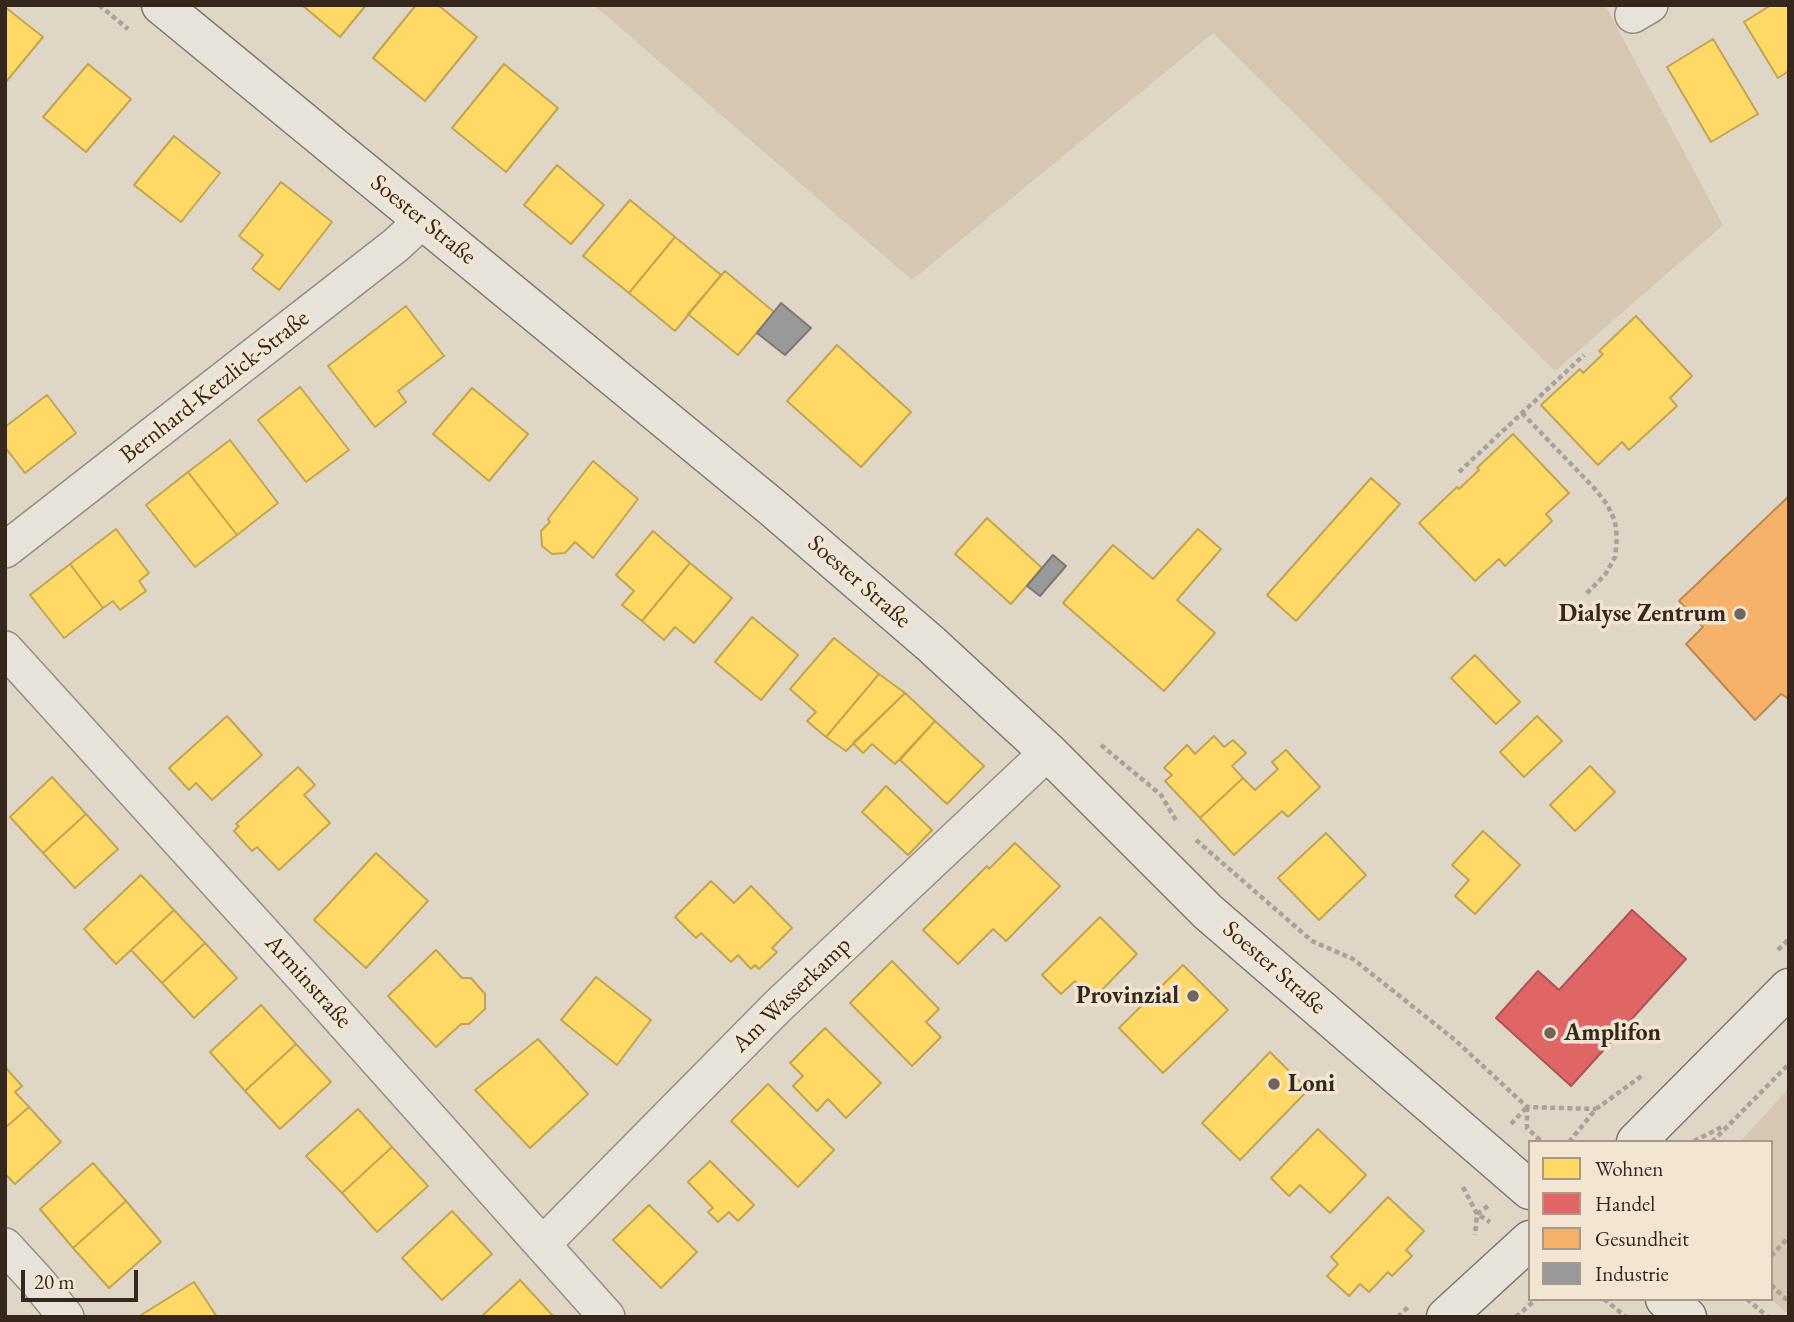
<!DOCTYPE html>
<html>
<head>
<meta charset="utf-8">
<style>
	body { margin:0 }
	#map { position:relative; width:1794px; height:1322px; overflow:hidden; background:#e0d6c6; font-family:"EB Garamond",serif }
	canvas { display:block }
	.frame { position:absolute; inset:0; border:7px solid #36271c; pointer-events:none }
	.legend { position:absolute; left:1528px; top:1140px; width:245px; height:161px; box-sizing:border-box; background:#f2e6d3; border:2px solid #a79a8a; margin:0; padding:9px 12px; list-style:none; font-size:21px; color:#36271c }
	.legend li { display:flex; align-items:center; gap:14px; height:35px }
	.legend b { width:35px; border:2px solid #a79a8a }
	.scale { position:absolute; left:21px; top:1270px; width:117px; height:32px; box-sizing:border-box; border:4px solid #36271c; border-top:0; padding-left:9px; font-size:21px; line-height:24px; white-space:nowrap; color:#36271c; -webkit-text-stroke:5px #f2e6d3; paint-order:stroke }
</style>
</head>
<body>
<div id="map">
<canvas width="1794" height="1322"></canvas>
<div class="frame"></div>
<ul class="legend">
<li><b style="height:19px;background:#ffd966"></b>Wohnen</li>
<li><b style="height:19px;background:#e06666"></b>Handel</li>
<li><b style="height:19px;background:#f6b26b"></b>Gesundheit</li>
<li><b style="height:19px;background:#999"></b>Industrie</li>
</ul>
<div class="scale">20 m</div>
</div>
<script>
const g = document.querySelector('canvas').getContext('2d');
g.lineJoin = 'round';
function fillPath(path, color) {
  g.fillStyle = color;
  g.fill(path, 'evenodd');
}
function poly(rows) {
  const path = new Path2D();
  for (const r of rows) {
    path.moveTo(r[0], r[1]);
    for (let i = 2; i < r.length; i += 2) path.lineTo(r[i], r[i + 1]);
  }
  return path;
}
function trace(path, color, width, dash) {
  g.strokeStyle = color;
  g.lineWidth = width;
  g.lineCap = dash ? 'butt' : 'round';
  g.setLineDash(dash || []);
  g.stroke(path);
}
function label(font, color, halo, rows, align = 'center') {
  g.font = font + ' "EB Garamond",serif';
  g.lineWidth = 7;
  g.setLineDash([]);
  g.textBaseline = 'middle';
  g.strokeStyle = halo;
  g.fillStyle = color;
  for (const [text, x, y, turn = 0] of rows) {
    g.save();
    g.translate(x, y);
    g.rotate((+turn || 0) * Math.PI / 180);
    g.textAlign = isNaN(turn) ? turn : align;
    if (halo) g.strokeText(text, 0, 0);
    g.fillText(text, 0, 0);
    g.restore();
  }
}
fillPath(poly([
	[594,5,1605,5,1723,225,1555,371,1213,33,912,280],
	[1789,1088,1789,1315,1771,1299,1771,1142,1740,1142]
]), '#d5c7b1');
const homes = poly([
	[302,5,366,5,340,37,302,5],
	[416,5,438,5,477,37,425,101,373,58,416,5],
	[1771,5,1789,5,1789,71,1778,78,1744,22,1771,5],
	[5,7,43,37,5,83,5,7],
	[1713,39,1758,114,1711,142,1667,67,1713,39],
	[88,64,131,99,86,152,43,117,88,64],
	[504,64,558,108,506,172,452,128,504,64],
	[174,136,220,173,181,222,134,185,174,136],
	[557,165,604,205,571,244,524,205,557,165],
	[281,182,332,222,279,290,252,269,263,255,239,236,281,182],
	[630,200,675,237,629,293,583,256,630,200],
	[675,237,721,275,675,331,629,293,675,237],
	[725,271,774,312,738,355,688,314,725,271],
	[406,306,444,356,398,391,406,402,375,427,328,366,406,306],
	[1636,316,1692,376,1670,398,1677,406,1629,450,1622,442,1598,465,1541,405,1580,369,1583,373,1603,354,1599,351,1636,316],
	[837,345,911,412,861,467,787,401,837,345],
	[300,387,349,450,306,482,258,420,300,387],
	[472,388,528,434,489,481,433,434,472,388],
	[47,395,76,433,25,473,5,447,5,427,47,395],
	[1513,434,1569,493,1546,514,1552,521,1505,566,1499,559,1475,581,1419,523,1457,487,1459,489,1479,470,1477,468,1513,434],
	[230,440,278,503,237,535,188,472,230,440],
	[593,461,638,499,593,558,575,542,565,553,552,554,542,546,541,531,550,522,548,519,593,461],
	[188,472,237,535,195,567,146,505,188,472],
	[1371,478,1400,504,1296,621,1267,595,1371,478],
	[987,518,1042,568,1011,604,955,554,987,518],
	[116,529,149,573,139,581,146,591,120,610,113,601,103,608,70,564,116,529],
	[1198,529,1221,549,1177,600,1215,633,1164,691,1063,603,1113,545,1153,579,1198,529],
	[653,531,690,563,642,621,622,605,634,591,616,575,653,531],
	[690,563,732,598,694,643,675,627,664,640,642,621,690,563],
	[70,564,103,608,64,638,30,595,70,564],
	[752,617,798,655,761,700,715,662,752,617],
	[834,638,879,674,826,737,807,721,816,712,790,689,834,638],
	[1475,655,1520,702,1496,724,1451,678,1475,655],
	[879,674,905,693,846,751,826,737,879,674],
	[905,693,935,721,895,764,872,744,863,753,853,743,905,693],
	[227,716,262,755,212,800,196,783,189,790,169,768,227,716],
	[1537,716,1562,741,1524,777,1500,752,1537,716],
	[935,721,984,766,947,804,900,760,935,721],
	[1214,736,1224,747,1233,740,1246,753,1232,766,1243,778,1200,818,1165,781,1172,775,1164,768,1187,745,1195,754,1214,736],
	[1286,750,1320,787,1288,817,1282,811,1234,855,1200,818,1243,778,1255,790,1278,769,1272,762,1286,750],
	[1590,766,1615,792,1575,831,1550,805,1590,766],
	[298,767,315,785,304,795,330,823,279,870,257,847,252,851,234,831,239,826,236,824,298,767],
	[52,777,86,814,43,853,10,817,52,777],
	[886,786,932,830,908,855,862,812,886,786],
	[86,814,118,849,75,888,43,853,86,814],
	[1483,831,1520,865,1475,914,1455,896,1469,880,1452,865,1483,831],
	[1326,833,1366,875,1319,920,1278,878,1326,833],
	[1015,843,1060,886,1006,941,993,929,958,964,923,930,987,866,989,869,1015,843],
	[376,853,428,901,366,968,314,920,376,853],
	[141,875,174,910,116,964,84,929,141,875],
	[711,881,734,903,751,886,792,928,772,948,777,952,759,969,755,965,751,969,738,955,731,962,701,933,696,938,675,917,711,881],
	[174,910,205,943,162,983,131,950,174,910],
	[1100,917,1137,954,1093,999,1075,981,1061,994,1042,975,1100,917],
	[205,943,237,978,194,1018,162,983,205,943],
	[436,950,462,978,471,978,485,994,485,1009,469,1024,461,1024,436,1047,388,996,436,950],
	[892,961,939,1009,926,1022,941,1037,912,1066,850,1003,892,961],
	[1183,965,1228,1010,1163,1073,1119,1028,1183,965],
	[596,977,651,1020,617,1065,561,1020,596,977],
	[261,1005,296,1044,245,1091,210,1052,261,1005],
	[825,1028,881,1083,846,1118,828,1099,817,1111,793,1086,803,1076,790,1063,825,1028],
	[538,1039,588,1094,530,1148,475,1090,538,1039],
	[296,1044,331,1082,280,1129,245,1091,296,1044],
	[1270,1052,1308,1090,1240,1160,1202,1123,1270,1052],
	[5,1067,22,1086,15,1092,29,1107,5,1128,5,1067],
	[768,1084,834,1150,798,1187,731,1121,768,1084],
	[29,1107,61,1142,15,1184,5,1174,5,1128,29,1107],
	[358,1109,392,1147,342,1193,306,1156,358,1109],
	[1318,1129,1366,1175,1330,1213,1300,1185,1289,1196,1271,1178,1318,1129],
	[392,1147,428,1186,377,1232,342,1193,392,1147],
	[710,1161,754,1205,738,1221,729,1212,718,1222,708,1212,713,1208,688,1182,710,1161],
	[93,1163,126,1201,73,1248,40,1209,93,1163],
	[1388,1197,1424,1231,1406,1250,1412,1256,1392,1276,1388,1272,1369,1292,1360,1284,1349,1296,1327,1276,1338,1264,1331,1257,1388,1197],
	[126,1201,161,1242,109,1288,73,1248,126,1201],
	[649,1205,697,1252,661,1288,613,1240,649,1205],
	[452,1211,492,1254,442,1300,402,1258,452,1211],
	[520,1280,554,1317,481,1317,520,1280],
	[194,1282,217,1317,138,1317,194,1282]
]);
fillPath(homes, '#ffd966');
trace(homes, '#c3a450', 2);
const shops = poly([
	[1632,910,1686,959,1571,1086,1496,1018,1538,971,1559,990,1632,910]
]);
fillPath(shops, '#e06666');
trace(shops, '#ad5350', 2);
const health = poly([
	[1789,496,1789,699,1781,694,1755,720,1686,644,1703,627,1679,601,1789,496]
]);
fillPath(health, '#f6b26b');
trace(health, '#bc8853', 2);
const industry = poly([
	[781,303,811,328,785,355,757,333,781,303],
	[1053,555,1066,566,1040,596,1027,586,1053,555]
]);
fillPath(industry, '#999');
trace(industry, '#7b7774', 2);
const street = poly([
	[1633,15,1650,5],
	[5,550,396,245,423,220],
	[5,649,305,979,607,1317],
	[543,1244,778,1006,1048,752],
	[5,1246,38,1282,66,1317]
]);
const secondary = poly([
	[161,5,773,508,931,644,1048,752,1208,912,1530,1190],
	[1636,1142,1789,988],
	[1665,1299,1687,1317],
	[1446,1317,1530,1240]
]);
trace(street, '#968e84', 38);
trace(secondary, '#7e766d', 41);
trace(poly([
	[99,5,128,29],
	[1522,413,1595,489,1607,504,1615,521,1617,538,1615,557,1605,575,1586,594],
	[1459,472,1584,355],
	[1101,745,1161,795,1177,822],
	[1196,840,1312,941,1353,959,1455,1040,1527,1107,1596,1109],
	[1778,950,1789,939],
	[1527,1107,1527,1128,1542,1142],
	[1511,1124,1527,1107],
	[1694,1141,1724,1126],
	[1569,1142,1596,1109,1643,1075],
	[1712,1142,1789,1064],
	[1463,1187,1477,1214,1475,1235],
	[1488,1206,1477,1214,1490,1222],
	[1771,1256,1789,1237],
	[1771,1285,1789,1302],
	[1604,1299,1626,1317],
	[1747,1299,1768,1317],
	[1398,1317,1408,1307],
	[1516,1317,1536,1299]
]), '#a8a29b', 4.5, [5, 3.5]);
trace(street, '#e7e2da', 35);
trace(secondary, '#e7e2da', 38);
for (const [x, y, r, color] of [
	[1740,614,7,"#726458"],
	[1193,996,7,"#726458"],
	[1550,1033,7,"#726458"],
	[1274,1084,7,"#726458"]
]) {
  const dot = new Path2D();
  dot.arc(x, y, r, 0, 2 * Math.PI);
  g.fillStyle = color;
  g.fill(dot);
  trace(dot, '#f2e6d3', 2.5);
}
label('24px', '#36271c', '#f2e6d3', [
	["Soester Straße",423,220,39],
	["Bernhard-Ketzlick-Straße",215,387,-38],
	["Soester Straße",859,582,41],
	["Soester Straße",1274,968,41],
	["Arminstraße",308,982,48],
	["Am Wasserkamp",792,995,-44]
]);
label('bold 24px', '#36271c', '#f2e6d3', [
	["Dialyse Zentrum",1726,614],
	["Provinzial",1179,996],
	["Amplifon",1564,1033,"left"],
	["Loni",1288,1084,"left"]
], 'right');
</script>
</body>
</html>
